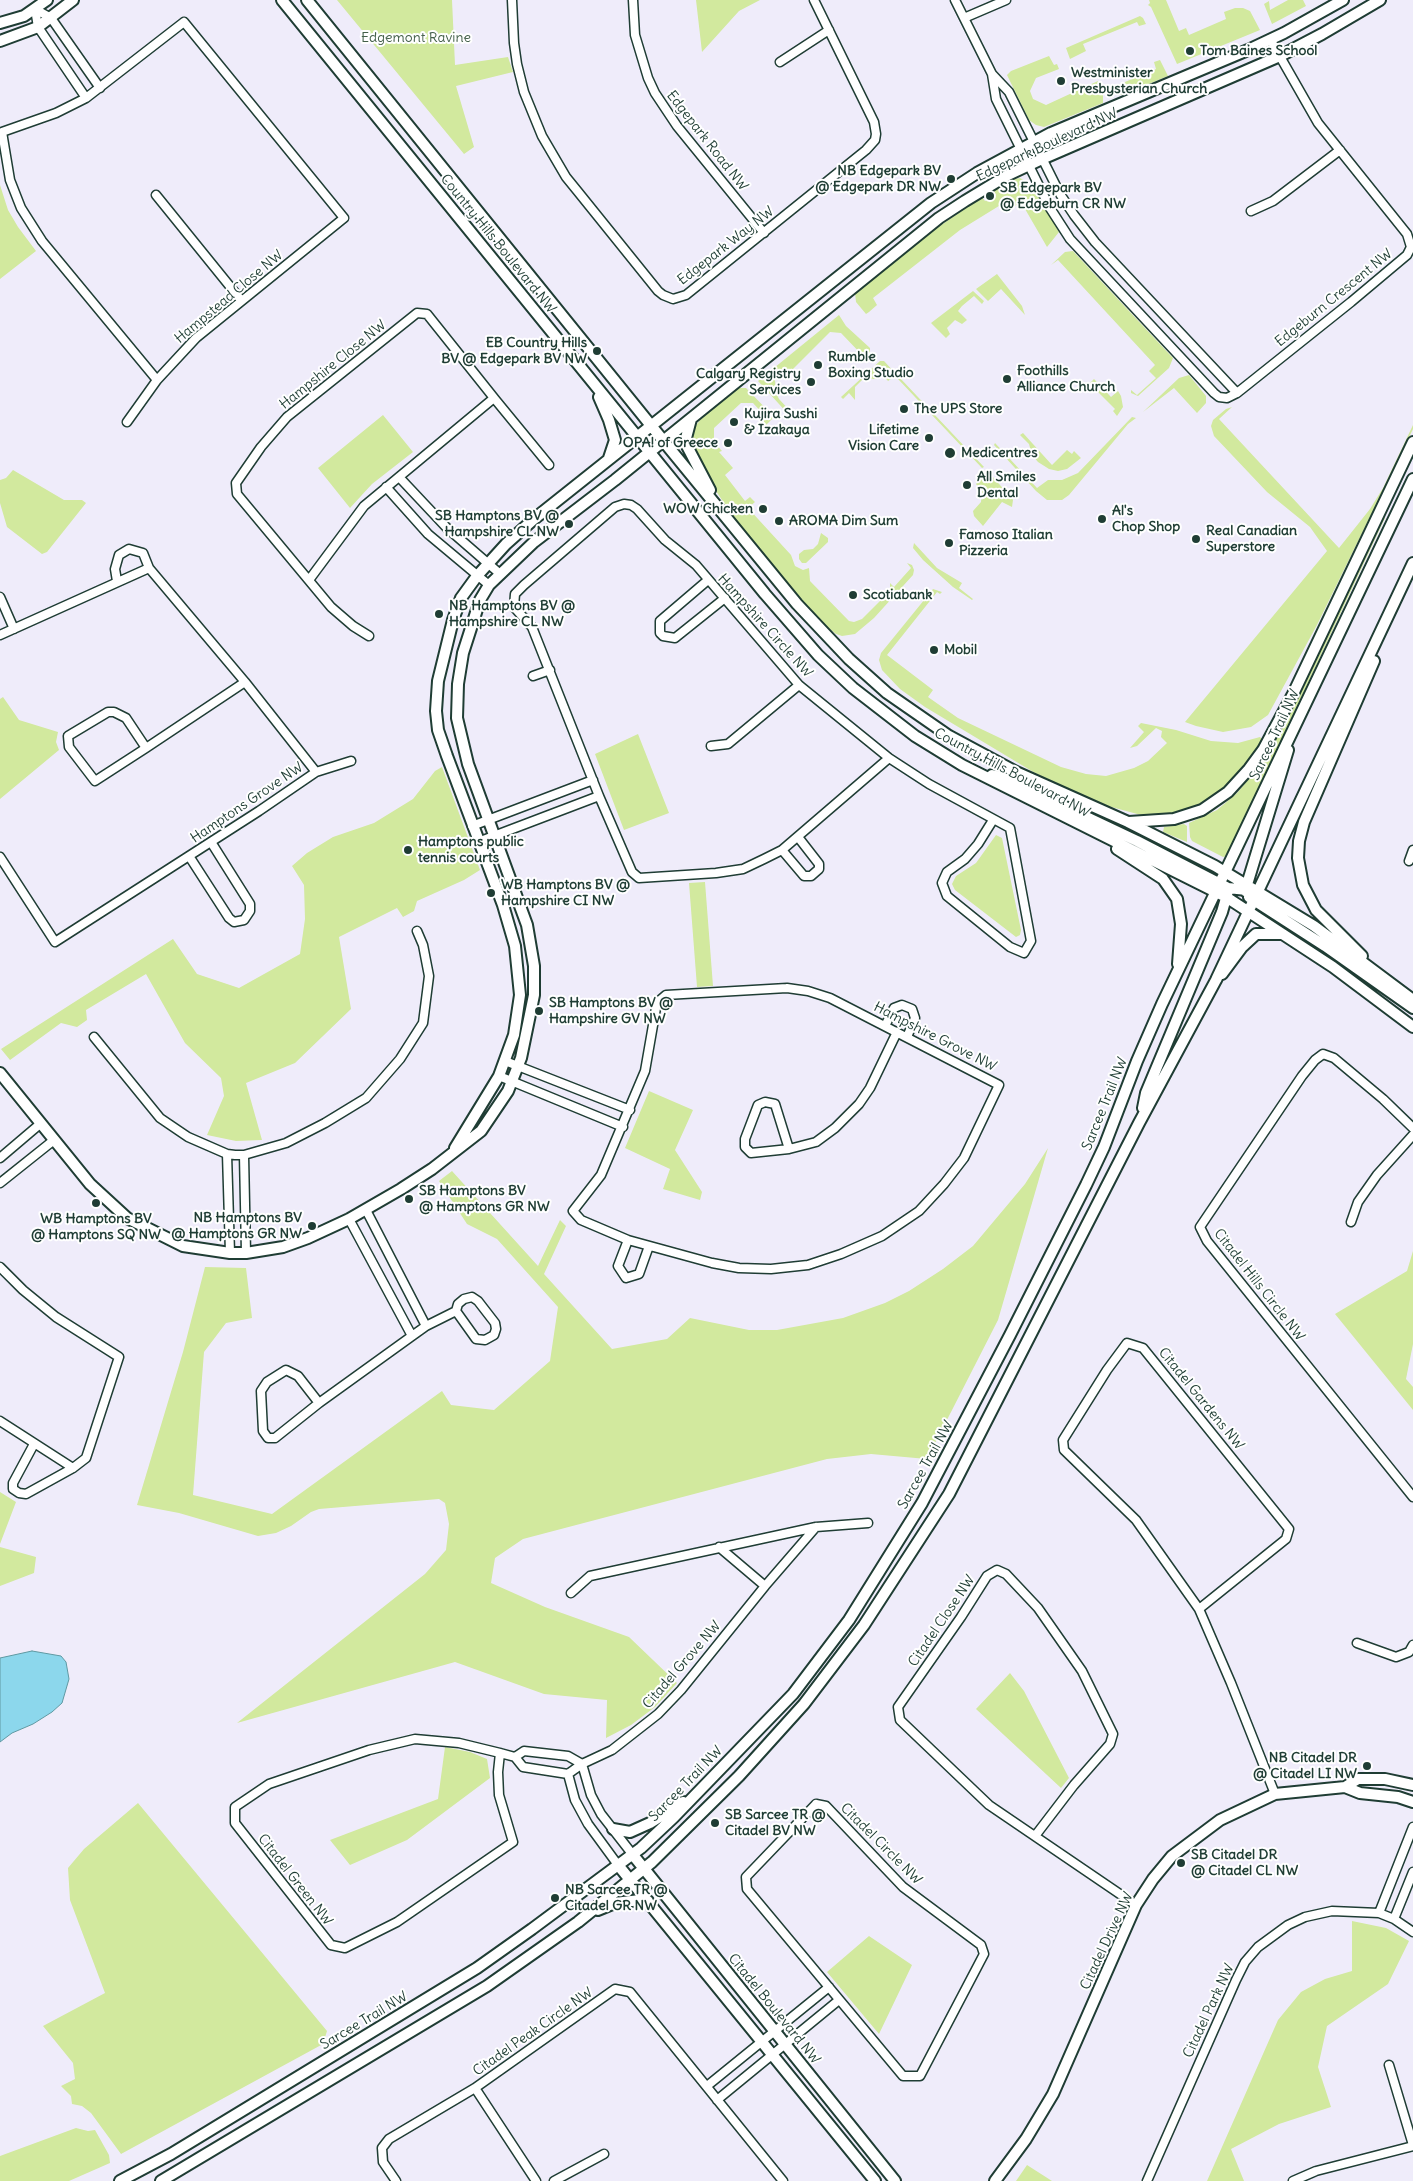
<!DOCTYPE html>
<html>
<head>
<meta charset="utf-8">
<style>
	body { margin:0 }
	canvas { display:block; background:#efecfa }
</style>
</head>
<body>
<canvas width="1413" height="2181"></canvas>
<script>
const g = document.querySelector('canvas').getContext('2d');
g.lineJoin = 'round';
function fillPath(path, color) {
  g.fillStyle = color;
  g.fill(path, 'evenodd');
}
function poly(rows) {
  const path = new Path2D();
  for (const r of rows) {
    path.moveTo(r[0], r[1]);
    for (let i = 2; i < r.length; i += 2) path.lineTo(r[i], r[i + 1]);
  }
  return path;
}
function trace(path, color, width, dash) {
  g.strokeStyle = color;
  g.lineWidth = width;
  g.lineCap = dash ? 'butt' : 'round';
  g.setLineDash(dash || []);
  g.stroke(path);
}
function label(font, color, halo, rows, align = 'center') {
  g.font = font + ' Delius,sans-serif';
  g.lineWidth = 4;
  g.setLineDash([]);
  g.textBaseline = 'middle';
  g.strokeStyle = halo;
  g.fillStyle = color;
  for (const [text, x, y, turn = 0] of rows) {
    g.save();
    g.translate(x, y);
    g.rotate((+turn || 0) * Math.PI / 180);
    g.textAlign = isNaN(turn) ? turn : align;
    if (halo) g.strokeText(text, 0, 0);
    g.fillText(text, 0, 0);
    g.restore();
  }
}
fillPath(poly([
	[337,0,452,0,455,65,508,57,513,72,456,86,474,147,464,154],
	[696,0,760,0,739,11,702,52],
	[1149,0,1166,0,1179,31,1186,28,1189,35,1226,19,1224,12,1235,8,1243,8,1250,11,1260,30,1177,64,1151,7,1148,5,1150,3],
	[1288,0,1303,0,1306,6,1272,24,1264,4,1269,1,1270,10],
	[1140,16,1143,18,1146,24,1139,26,1137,22,1083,44,1086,51,1070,59,1066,48],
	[1049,56,1054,65,1057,64,1059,69,1036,78,1030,91,1033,99,1046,105,1098,81,1103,93,1103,103,1044,127,1036,125,1029,120,1007,75,1011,71],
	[1160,60,1168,76,1122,95,1113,91,1113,87,1156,69,1154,62],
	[1020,178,1032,185,1059,232,1047,247,1021,202,1012,208,1007,201,960,230,873,298,877,305,869,312,866,314,856,302,855,293,928,234,982,197,985,201,996,195,993,189,1014,179],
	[0,185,8,210,18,227,36,251,0,279],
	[1073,251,1173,358,1169,368,1138,396,1131,393,1131,390,1137,395,1156,378,1149,371,1155,365,1058,260,1051,265,1065,252],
	[997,274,1022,306,1025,315,1001,289,988,301,976,289],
	[973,291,984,301,982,304,974,296,962,306,958,311,967,320,962,324,955,320,947,328,950,334,946,338,931,323],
	[839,315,846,326,870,348,870,352,864,357,841,333,830,332,786,376,775,380,776,393,779,399,792,413,789,415,758,381],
	[880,361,884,361,897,375,888,381,884,376,878,375,875,379,864,378,855,387,855,400,849,393,843,399,841,397],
	[1189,375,1206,396,1206,403,1197,413,1174,388,1143,412,1179,378],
	[900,378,984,467,982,468,898,379],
	[1094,379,1111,397,1118,391,1121,396,1123,407,1117,416,1113,411,1115,409,1093,387,1090,390,1087,386],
	[738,388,746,388,774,417,764,427,764,415,753,403,741,403,714,428,714,442,722,451,719,452,733,468,725,475,745,501,750,497,755,502,748,508,791,555,795,566,803,570,809,568,810,581,849,621,854,622,862,619,890,591,890,583,894,587,911,568,907,563,912,565,914,570,913,575,874,618,855,634,842,636,836,634,818,620,775,570,730,512,700,467,690,443,694,441,691,432,703,416],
	[1232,407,1219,419,1339,548,1370,509,1383,488,1413,425,1413,429,1317,625,1268,715,1251,727,1223,732,1196,726,1185,722,1327,551,1310,527,1267,492,1214,436,1211,426,1213,420,1226,409],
	[383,415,413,452,372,484,350,508,318,468],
	[1132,417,1136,418,1128,424,1069,495,1062,500,1047,500,1036,491,994,445,995,443,1037,488,1048,480,1062,480,1078,473],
	[1023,433,1052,465,1067,450,1072,454,1074,451,1081,458,1067,469,1058,471,1049,469,1038,462,1032,455,1029,444,1020,435],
	[13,470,64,500,82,500,86,503,47,552,42,554,7,527,0,503,0,480,6,478],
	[987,470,1013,500,1012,507,1002,502,983,526,974,516,973,511,981,502,982,491,976,484,986,474],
	[1382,516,1385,518,1227,856,1223,857,1192,841,1190,837,1189,823,1217,810,1237,793,1259,767,1277,737],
	[821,533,828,538,828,542,806,563,802,563,799,559,799,554,804,550,813,549,818,544],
	[914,543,937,568,962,583,959,588,973,599,972,600,953,587,923,560,913,548],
	[933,589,942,592,940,594,937,592,887,655,933,690,928,697,958,718,1061,767,1086,774,1106,776,1134,768,1148,761,1167,743,1161,737,1162,731,1156,728,1137,746,1130,748,1144,732,1138,726,1141,723,1176,730,1211,741,1238,743,1260,737,1263,740,1232,783,1207,803,1181,814,1160,817,1141,815,1104,805,1069,789,1035,773,925,707,900,689,882,670,879,660,881,653],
	[3,697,19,720,58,732,56,742,59,750,0,799,0,699],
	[638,734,669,813,624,830,595,754],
	[442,767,480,870,464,880,417,901,414,911,403,917,397,908,339,937,351,1009,295,1063,246,1083,262,1140,236,1141,207,1135,224,1096,221,1078,185,1043,146,974,86,1010,87,1020,77,1027,61,1023,10,1060,1,1049,173,939,197,974,239,988,300,954,305,919,304,885,292,866,307,853,333,837,374,823,413,799,435,771],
	[1184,824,1187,826,1187,842,1163,832,1164,827],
	[996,835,1002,838,1021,930,1020,935,1016,937,955,890,952,884,956,876,976,863],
	[705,882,713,986,697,987,689,883],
	[649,1091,693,1110,675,1150,702,1192,700,1200,663,1189,670,1169,625,1148],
	[1048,1148,998,1320,927,1459,871,1454,827,1459,523,1539,495,1558,491,1583,545,1607,629,1637,677,1683,655,1707,631,1725,606,1738,607,1700,544,1694,455,1662,237,1723,425,1574,446,1550,449,1524,445,1503,439,1499,319,1509,311,1512,291,1526,276,1533,258,1536,179,1513,137,1505,183,1352,205,1267,246,1268,252,1318,226,1323,204,1352,193,1495,272,1514,442,1391,451,1405,494,1410,550,1361,558,1307,497,1239,467,1224,439,1181,452,1171,538,1266,560,1220,566,1226,544,1274,612,1349,667,1339,690,1318,749,1330,777,1330,843,1318,885,1303,909,1291,943,1269,973,1246,1025,1184],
	[1413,1251,1413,1344,1406,1379,1413,1387,1413,1410,1335,1314,1407,1271],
	[0,1492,16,1502,0,1544],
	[0,1547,36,1557,34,1573,0,1586],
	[1010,1673,1024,1691,1069,1778,1061,1788,976,1709],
	[445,1747,470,1752,487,1759,490,1778,407,1840,350,1865,330,1840,438,1799],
	[138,1803,327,2031,323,2044,121,2154,91,2113,82,2106,72,2104,71,2096,61,2086,75,2079,73,2063,43,2026,105,1993,70,1900,68,1868,84,1849],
	[1352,1921,1386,1928,1409,1941,1388,1984,1327,2026,1318,2067,1331,2107,1279,2124,1231,2149,1244,2181,1207,2181,1278,2020,1301,1992,1325,1979,1352,1971],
	[869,1936,912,1965,879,2034,827,1972],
	[76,2128,88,2131,95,2130,109,2155,110,2163,69,2181,0,2181,0,2156],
	[1027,2165,1052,2181,1016,2181]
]), '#d2e99e');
const water = poly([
	[32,1651,61,1656,66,1662,69,1679,62,1703,52,1712,33,1724,12,1733,0,1742,0,1658,32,1651]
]);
fillPath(water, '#8cd7ec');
trace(water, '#6099a2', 1);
const street = poly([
	[512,0,514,43,517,64,524,92,542,136,566,177,579,193,658,291,663,295,673,299,686,295,866,150,875,140,876,134,874,122,814,0],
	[633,0,635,35,648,78,655,93,677,126,764,233],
	[955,0,992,74,1009,92,1060,194,1074,215,1095,242,1237,393],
	[35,9,38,27,86,98],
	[35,9,51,18,100,88],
	[964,18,1006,0],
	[184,22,344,218,196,338,157,380,42,241,21,208,10,180,2,132,56,113,86,98,184,22],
	[780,62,829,30],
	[992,74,996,99,1050,208,1070,239,1214,393,1219,397,1227,398,1237,393,1351,302,1407,255,1411,247,1407,234,1318,123,1270,39],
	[156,195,241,300],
	[1251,211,1273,201,1340,150],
	[494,398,549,465],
	[127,422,157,380],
	[399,477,446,527,499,573],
	[386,487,428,534,489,585],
	[309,580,364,506,494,398,427,314,417,313,287,417,261,447,236,483,237,494,331,607,353,626,369,636],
	[708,580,660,621,660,633,663,636,675,638,725,598],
	[117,581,115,569,119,555,129,549,143,553,149,568],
	[0,597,14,629],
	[0,635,149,568,245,682,316,772],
	[533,676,550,670],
	[711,746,728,744,799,685],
	[146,748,126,718,114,712,108,712,68,736,69,747,95,781,146,748,245,682],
	[889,758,782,850,764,859,743,869,716,873,639,878,632,872,599,796,532,627,514,607,515,594,524,585,615,507,624,504,631,505,637,509,665,540,696,565,799,685,889,758,929,784,1010,828,1031,941,1024,953,1010,947,947,896,942,883,947,872,965,859,978,844,993,820],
	[472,826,593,780],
	[478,842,599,796],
	[782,850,804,876,811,876,819,869,819,864,798,837],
	[189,856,229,918,234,922,244,920,250,911,250,904,211,842],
	[0,857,55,942,259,811,316,772,351,761],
	[1409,861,1413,850],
	[787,988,808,991,830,998,999,1085,964,1158,944,1184,919,1211,882,1236,841,1254,808,1265,771,1269,739,1268,712,1263,628,1240,581,1220,573,1211,601,1175,645,1071,656,1008,659,1001,666,995,787,988],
	[885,1026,894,1008,902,1005,912,1009,915,1018,907,1037],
	[94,1037,160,1118,188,1137,227,1154,235,1155,244,1155,286,1143,325,1123,366,1098,400,1059,423,1023,429,976,423,945,417,931],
	[505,1061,630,1110],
	[499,1076,623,1127],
	[1413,1128,1383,1099,1334,1058,1323,1054,1315,1060,1302,1076,1200,1227,1207,1241,1413,1497],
	[789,1149,775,1104,765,1102,758,1105,745,1139,745,1147,751,1153,789,1149,816,1142,835,1128,859,1104,870,1088,897,1032],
	[227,1154,230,1253],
	[244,1155,246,1253],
	[0,1158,40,1124],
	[0,1183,54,1140],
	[366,1210,426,1326],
	[349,1219,412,1336],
	[1351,1222,1358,1202,1377,1175,1413,1135],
	[628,1240,618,1266,626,1278,639,1274,649,1246],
	[0,1267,23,1290,56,1317,119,1357,86,1458,73,1468,26,1494,19,1493,13,1489,13,1483,34,1444],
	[319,1403,298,1376,286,1370,267,1382,261,1391,263,1431,268,1438,275,1438,319,1403,412,1336,426,1326,456,1311,458,1304,464,1299,472,1297,478,1301,495,1323,496,1329,494,1335,485,1340,476,1339,456,1311],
	[0,1421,73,1468],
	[719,1547,765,1586],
	[571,1593,590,1576,816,1527,868,1523],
	[1199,1609,1286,1539,1289,1529,1143,1348,1127,1343,1107,1370,1063,1440,1064,1450,1136,1520,1199,1609,1231,1683,1275,1794],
	[1357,1643,1396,1657,1409,1652,1413,1645],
	[500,1753,498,1772,499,1795,513,1842,397,1922,345,1948,331,1945,235,1823,235,1807,269,1784,369,1750,415,1739,459,1743,500,1753,515,1757,523,1767,568,1774,582,1764,612,1750,658,1714,681,1690,765,1586,816,1527],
	[515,1757,524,1751,568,1756,582,1764,591,1795,601,1814,633,1855],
	[568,1774,575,1800,588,1824,618,1865],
	[816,1804,826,1806,903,1887,981,1945,984,1954,920,2076,903,2076,747,1889,746,1877,816,1804],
	[1035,1836,1074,1785,1110,1744,1113,1734,1082,1671,1038,1608,1006,1574,997,1570,987,1576,961,1617,898,1707,900,1720,989,1805,1136,1905],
	[1379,1913,1413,1827],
	[1394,1919,1413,1872],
	[1389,2065,1413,2145],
	[707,2086,829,1987],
	[475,2088,536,2181],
	[717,2100,839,2000],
	[396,2181,383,2162,382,2148,389,2139,475,2088,615,1989,630,1992,783,2181],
	[554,2181,604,2154],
	[1147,2181,1236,1980,1245,1962,1258,1947,1288,1925,1305,1917,1332,1911,1379,1913,1394,1919,1413,1932],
	[1293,2181,1316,2171,1413,2146]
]);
const secondary = poly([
	[282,0,765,594,818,655,853,688,915,736,962,765,1226,897,1333,967,1413,1027],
	[307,0,670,449,797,604,849,659,887,693,949,736,1016,772,1128,822,1215,866,1314,926,1413,1000],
	[0,23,24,16,47,0],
	[0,41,38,27,73,0],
	[599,397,609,420,615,440,609,458],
	[691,419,686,438,687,446,710,490],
	[992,775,1004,778,1137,841,1228,888,1256,891],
	[1129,822,1174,819,1202,810,1228,792,1249,769,1263,750,1293,694,1413,442],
	[1117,849,1163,879,1177,899,1181,924,1178,964],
	[1245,891,1288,750],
	[1249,897,1325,946,1413,1008],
	[1362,956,1316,910,1303,885,1298,858,1299,841,1304,822,1374,661],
	[1222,974,1242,947,1256,934,1281,934],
	[0,1073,90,1184,127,1218,183,1246,230,1253,246,1253,283,1247,308,1238,349,1219,401,1189,432,1169,481,1131,508,1091,521,1058,534,995,534,966,527,925,468,764,457,718,458,684,463,653,480,600,489,585,534,542,615,480,939,218,965,201,1008,175,1042,159,1280,56,1322,34,1380,0],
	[1143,1108,1146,1093,1222,912,1228,891],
	[455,1148,499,1076,514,1035,520,995,515,946,503,905,447,756,438,730,436,711,438,681,453,620,461,598,477,576,506,544,534,519,931,203,977,173,1051,133,1248,50,1284,33,1343,0],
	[1345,1787,1360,1793,1398,1797,1413,1802],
	[613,1829,630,1832,650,1823,683,1802],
	[633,1855,895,2181],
	[618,1865,875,2181],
	[598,1910,615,1903,640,1900,648,1901],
	[120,2181,171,2154,477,1968,532,1929,641,1848,674,1817,793,1694,849,1620,922,1503,1010,1335,1086,1185,1104,1147,1137,1061,1162,1004,1413,479],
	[161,2181,487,1986,578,1922,652,1862,739,1776,804,1704,864,1625,949,1494,1139,1123,1216,980,1413,563],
	[995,2181,1026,2139,1053,2094,1136,1905,1153,1879,1172,1856,1220,1820,1275,1794,1345,1787,1358,1779,1385,1779,1413,1785]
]);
trace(street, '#1f3d34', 11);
trace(secondary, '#1f3d34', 14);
trace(street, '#fff', 8);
trace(secondary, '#fff', 10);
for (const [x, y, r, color] of [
	[1190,51,5,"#1f3d34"],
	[1061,81,5,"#1f3d34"],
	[951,179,5,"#1f3d34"],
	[990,196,5,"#1f3d34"],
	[597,351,5,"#1f3d34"],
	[818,365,5,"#1f3d34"],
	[1007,379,5,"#1f3d34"],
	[811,382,5,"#1f3d34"],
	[904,409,5,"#1f3d34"],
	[734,422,5,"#1f3d34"],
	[929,438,5,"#1f3d34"],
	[728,443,5,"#1f3d34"],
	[950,453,6,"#1f3d34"],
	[967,485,5,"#1f3d34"],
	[763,509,5,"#1f3d34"],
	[1102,519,5,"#1f3d34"],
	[779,521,5,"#1f3d34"],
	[569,524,5,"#1f3d34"],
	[1196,539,5,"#1f3d34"],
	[949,543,5,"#1f3d34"],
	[853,595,5,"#1f3d34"],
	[439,614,5,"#1f3d34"],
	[934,650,5,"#1f3d34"],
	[408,850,5,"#1f3d34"],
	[491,893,5,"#1f3d34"],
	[539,1011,5,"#1f3d34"],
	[409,1199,5,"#1f3d34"],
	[96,1203,5,"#1f3d34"],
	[312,1226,5,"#1f3d34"],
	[1367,1766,5,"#1f3d34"],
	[715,1823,5,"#1f3d34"],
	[1181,1863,5,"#1f3d34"],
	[555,1898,5,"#1f3d34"]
]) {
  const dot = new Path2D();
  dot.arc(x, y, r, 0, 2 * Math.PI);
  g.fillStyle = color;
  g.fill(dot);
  trace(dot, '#fff', 2);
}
label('14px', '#435f49', '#fff', [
	["Edgemont Ravine",416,38]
]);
label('bold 14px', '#1f3d34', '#fff', [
	["Tom Baines School",1200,51],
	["Westminister",1071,73],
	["Presbysterian Church",1071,89],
	["NB Edgepark BV",941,171,"right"],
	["@ Edgepark DR NW",941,187,"right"],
	["SB Edgepark BV",1000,188],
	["@ Edgeburn CR NW",1000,204],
	["EB Country Hills",587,343,"right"],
	["BV @ Edgepark BV NW",587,359,"right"],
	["Rumble",828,357],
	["Boxing Studio",828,373],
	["Foothills",1017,371],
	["Alliance Church",1017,387],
	["Calgary Registry",801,374,"right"],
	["Services",801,390,"right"],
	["The UPS Store",914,409],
	["Kujira Sushi",744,414],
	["& Izakaya",744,430],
	["Lifetime",919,430,"right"],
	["Vision Care",919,446,"right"],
	["OPA! of Greece",718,443,"right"],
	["Medicentres",961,453],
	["All Smiles",977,477],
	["Dental",977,493],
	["WOW Chicken",753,509,"right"],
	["Al's",1112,511],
	["Chop Shop",1112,527],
	["SB Hamptons BV @",559,516,"right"],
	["Hampshire CL NW",559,532,"right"],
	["AROMA Dim Sum",789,521],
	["Real Canadian",1206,531],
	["Superstore",1206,547],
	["Famoso Italian",959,535],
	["Pizzeria",959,551],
	["Scotiabank",863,595],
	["NB Hamptons BV @",449,606],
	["Hampshire CL NW",449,622],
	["Mobil",944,650],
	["Hamptons public",418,842],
	["tennis courts",418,858],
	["WB Hamptons BV @",501,885],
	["Hampshire CI NW",501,901],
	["SB Hamptons BV @",549,1003],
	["Hampshire GV NW",549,1019],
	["SB Hamptons BV",419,1191],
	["@ Hamptons GR NW",419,1207],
	["NB Hamptons BV",302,1218,"right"],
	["@ Hamptons GR NW",302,1234,"right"],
	["WB Hamptons BV",96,1219,"center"],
	["@ Hamptons SQ NW",96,1235,"center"],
	["NB Citadel DR",1357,1758,"right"],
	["@ Citadel LI NW",1357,1774,"right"],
	["SB Sarcee TR @",725,1815],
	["Citadel BV NW",725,1831],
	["SB Citadel DR",1191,1855],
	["@ Citadel CL NW",1191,1871],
	["NB Sarcee TR @",565,1890],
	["Citadel GR NW",565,1906]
], 'left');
label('14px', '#1f3d34', '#fff', [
	["Edgepark Road NW",707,141,52],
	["Edgepark Boulevard NW",1047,145,-25],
	["Country Hills Boulevard NW",498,244,51],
	["Edgepark Way NW",726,246,-38],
	["Hampstead Close NW",229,297,-40],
	["Edgeburn Crescent NW",1334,298,-39],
	["Hampshire Close NW",333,365,-39],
	["Hampshire Circle NW",765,626,48],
	["Sarcee Trail NW",1275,735,-65],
	["Country Hills Boulevard NW",1012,773,28],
	["Hamptons Grove NW",247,803,-34],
	["Hampshire Grove NW",935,1037,27],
	["Sarcee Trail NW",1105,1104,-68],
	["Citadel Hills Circle NW",1259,1285,52],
	["Citadel Gardens NW",1201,1399,51],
	["Sarcee Trail NW",926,1465,-61],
	["Citadel Close NW",942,1621,-56],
	["Citadel Grove NW",682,1665,-49],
	["Sarcee Trail NW",686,1784,-46],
	["Citadel Circle NW",881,1844,45],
	["Citadel Green NW",295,1880,52],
	["Citadel Drive NW",1107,1941,-65],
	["Citadel Boulevard NW",774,2009,51],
	["Citadel Park NW",1209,2011,-65],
	["Sarcee Trail NW",364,2021,-31],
	["Citadel Peak Circle NW",533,2032,-35]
]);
</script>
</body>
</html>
